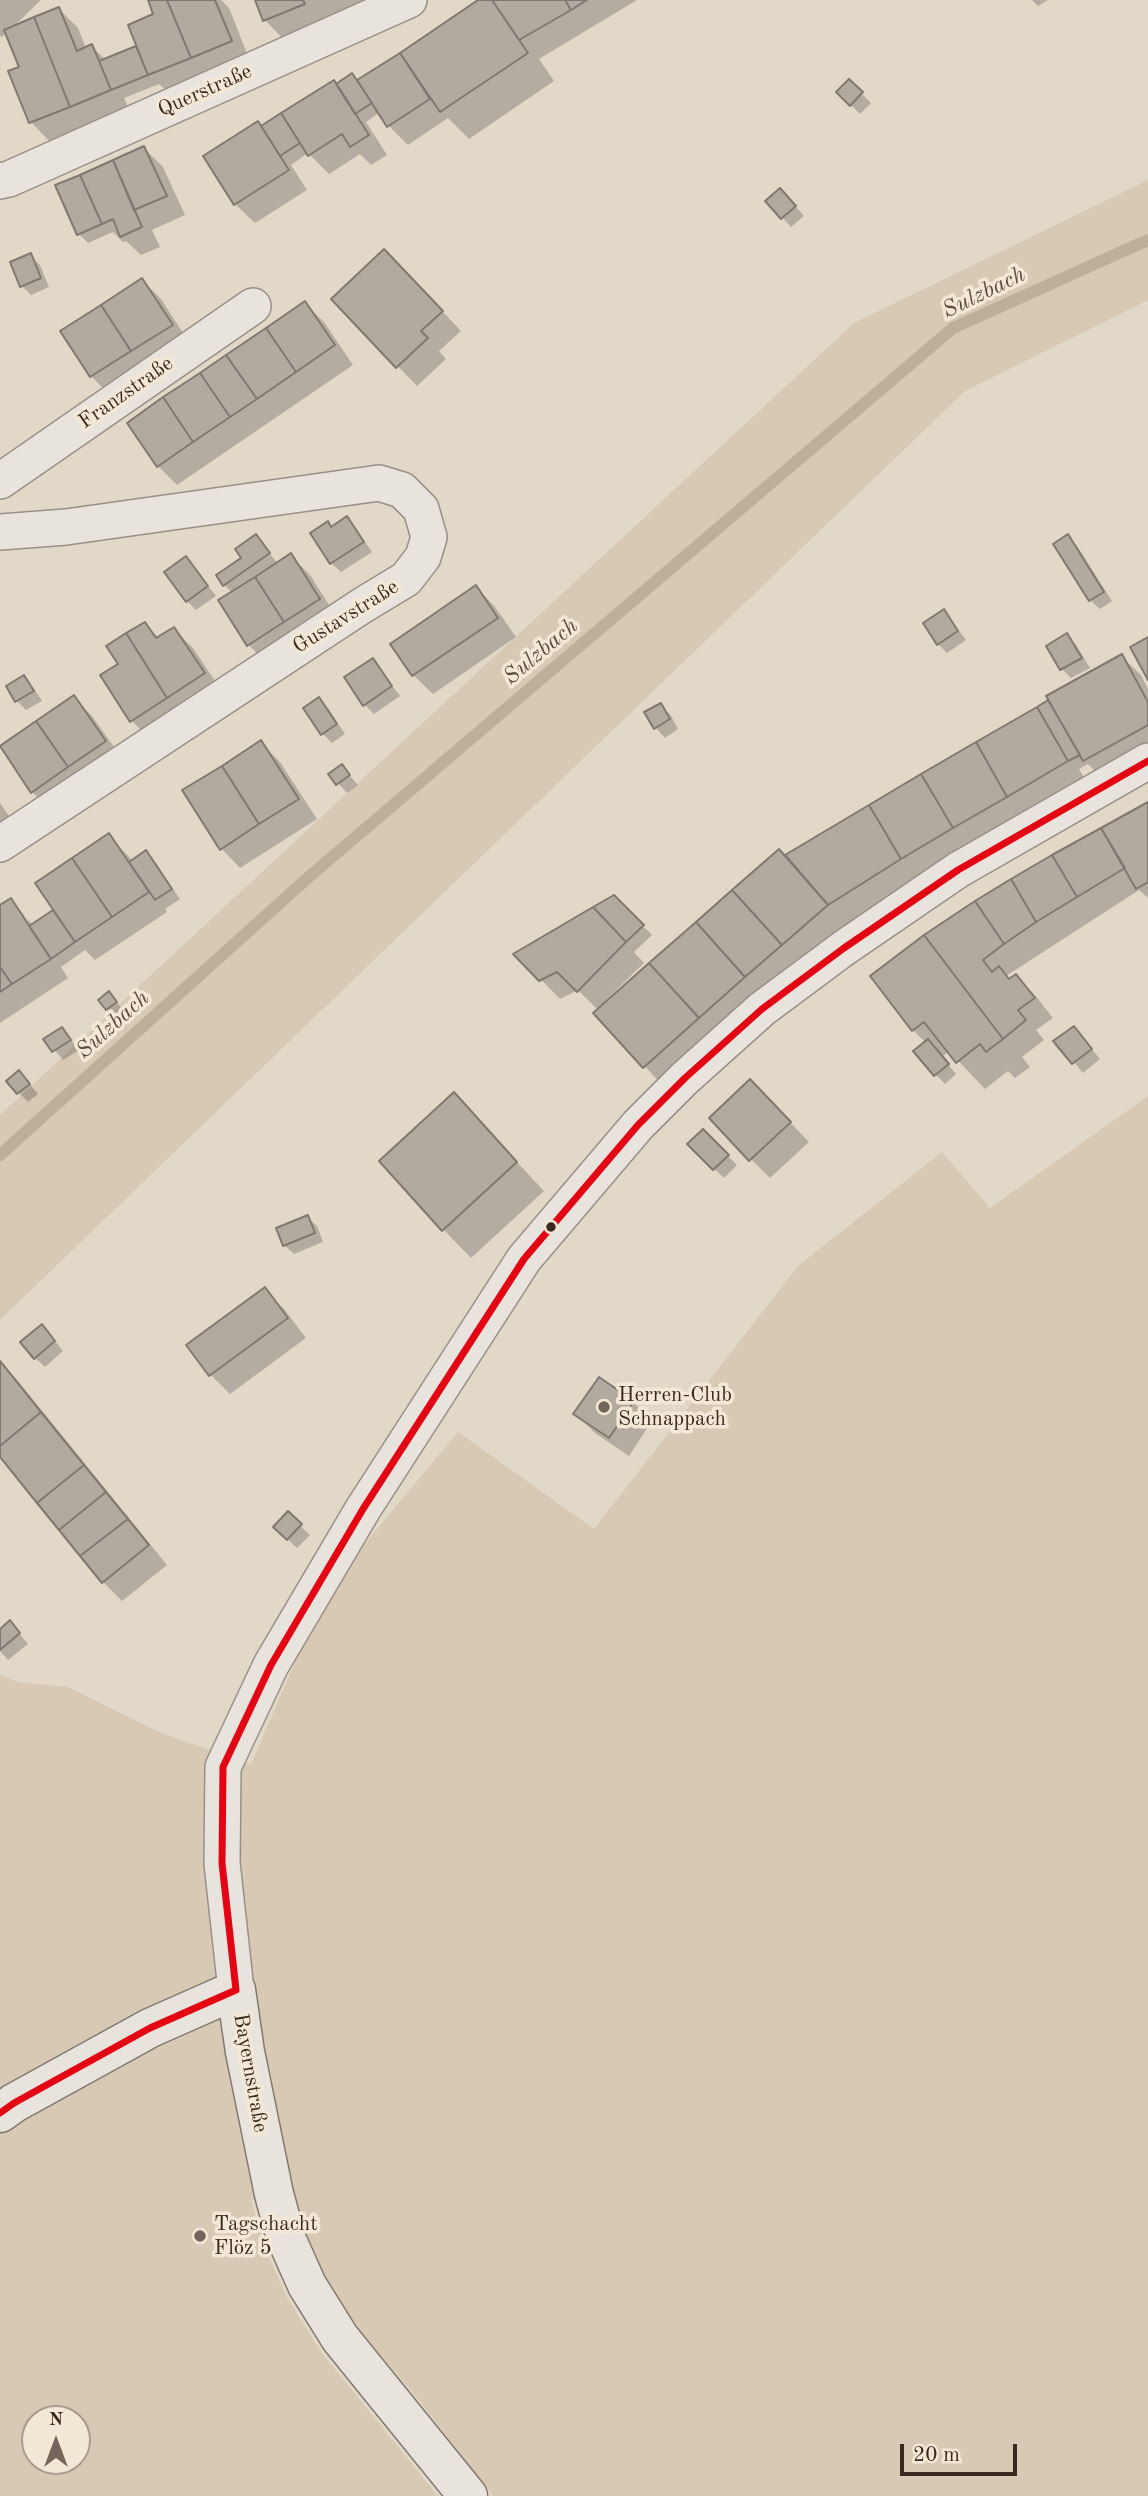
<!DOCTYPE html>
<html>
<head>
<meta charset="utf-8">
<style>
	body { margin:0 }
	#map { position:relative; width:1148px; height:2496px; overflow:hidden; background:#e2d8c8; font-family:"Old Standard TT",serif }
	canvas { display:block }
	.north { position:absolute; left:21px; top:2405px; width:70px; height:70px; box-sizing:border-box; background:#f3e8d5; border:2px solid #a99b8c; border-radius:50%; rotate:0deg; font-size:19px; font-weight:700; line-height:28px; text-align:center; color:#39281f }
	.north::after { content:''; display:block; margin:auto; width:24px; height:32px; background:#74665a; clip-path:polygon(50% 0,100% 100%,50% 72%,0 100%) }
	.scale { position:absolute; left:900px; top:2444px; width:117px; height:32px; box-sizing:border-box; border:4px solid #39281f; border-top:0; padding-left:9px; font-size:21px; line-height:24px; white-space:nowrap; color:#39281f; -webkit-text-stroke:5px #f3e8d5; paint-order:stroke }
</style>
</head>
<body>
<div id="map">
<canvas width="1148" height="2496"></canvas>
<div class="north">N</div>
<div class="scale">20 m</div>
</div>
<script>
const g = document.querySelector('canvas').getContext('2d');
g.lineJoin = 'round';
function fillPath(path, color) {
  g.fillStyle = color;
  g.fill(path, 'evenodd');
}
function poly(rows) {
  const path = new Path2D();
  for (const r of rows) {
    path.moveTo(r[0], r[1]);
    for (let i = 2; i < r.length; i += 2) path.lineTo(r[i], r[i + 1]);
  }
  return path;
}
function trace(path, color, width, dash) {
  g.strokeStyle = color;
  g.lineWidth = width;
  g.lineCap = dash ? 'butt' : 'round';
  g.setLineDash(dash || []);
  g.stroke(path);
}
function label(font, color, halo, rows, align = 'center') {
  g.font = font + ' "Old Standard TT",serif';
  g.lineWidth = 7;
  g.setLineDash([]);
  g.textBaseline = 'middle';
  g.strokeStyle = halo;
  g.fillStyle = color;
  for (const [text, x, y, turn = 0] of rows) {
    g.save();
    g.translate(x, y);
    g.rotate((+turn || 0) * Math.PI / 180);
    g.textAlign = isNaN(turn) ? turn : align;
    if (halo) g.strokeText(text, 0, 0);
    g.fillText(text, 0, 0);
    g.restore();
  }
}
fillPath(poly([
	[1148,180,1148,300,965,391,0,1320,0,1115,854,323],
	[1148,1096,1148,2496,493,2496,421,2403,357,2327,325,2275,305,2231,293,2189,251,2200,264,2246,286,2296,321,2352,438,2496,0,2496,0,1675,18,1682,68,1687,161,1733,251,1764,327,1589,458,1432,594,1529,798,1266,942,1152,990,1208],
	[35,2419,77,2419,77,2461,35,2461]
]), '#d7c9b4');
fillPath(poly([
	[0,0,41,0,11,29,59,9,78,28,86,48,91,46,106,60,139,47,156,15,150,0,221,0,229,8,250,61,169,93,159,84,124,98,129,109,50,142,31,122,10,72,21,68,7,32,2,37,0,36],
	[257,0,363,0,366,8,284,40,265,20],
	[481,0,637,0,539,59,554,81,469,139,448,118,408,145,388,125,380,112,366,122,387,155,371,165,360,154,329,174,308,153,291,165,307,190,255,223,235,204,205,156,262,128,352,75,358,81],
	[1032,0,1048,0,1038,6],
	[849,81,871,103,860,114,838,92],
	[144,148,163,167,185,215,152,230,160,247,141,255,126,241,123,242,113,232,88,243,79,234],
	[789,199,804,216,791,227,767,201],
	[30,255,40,265,49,287,31,295,22,286],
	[403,270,461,331,439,351,446,359,417,386,333,299],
	[142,280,161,299,190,344,110,395,91,376],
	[304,303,324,322,353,365,177,485,158,466],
	[347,519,356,528,372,552,341,572,331,563,332,528],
	[256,536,278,564,291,556,310,575,338,619,267,664,248,644,233,593,224,585],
	[1068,537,1077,546,1112,601,1100,609,1090,600],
	[186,558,216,596,196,610,187,601],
	[476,587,495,607,516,637,433,694,413,675],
	[944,611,966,640,947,653,938,644],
	[145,624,159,638,174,629,193,648,223,693,151,740,131,720,120,664],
	[1067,635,1076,645,1090,668,1071,678,1062,669,1048,647],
	[1121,656,1141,675,1148,689,1148,755,1103,779,1088,764,1079,769,1086,781,848,924,663,1086,596,1013,599,1011,578,990,560,999,516,954,614,897,652,935,634,952,644,963,607,999,609,1002,785,857,1048,702,1054,708],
	[373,660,400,696,374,714,365,705],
	[24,678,33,687,42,701,26,710,17,701,9,687],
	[73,697,92,716,124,761,52,811,32,792],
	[319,699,328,708,345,734,332,743,323,734,305,708],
	[660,705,670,714,678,729,665,738,656,728,647,713],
	[261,743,280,762,317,819,240,868,221,848],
	[341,766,358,785,347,793,330,774],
	[0,803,17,828,0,839],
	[1148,804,1148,898,1139,890,1006,976,1011,980,1016,976,1035,995,1053,1018,1036,1030,1044,1040,1022,1057,1030,1067,1015,1078,1008,1071,985,1089,949,1051,942,1057,956,1074,945,1084,935,1074,926,1043,913,1030,873,976],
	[109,836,133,861,146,852,155,862,180,899,165,909,167,912,95,960,85,950,61,967,68,978,0,1023,0,907,10,900,33,925,56,910],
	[23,913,32,928,28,928,20,915],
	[109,993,125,1012,116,1018,107,1009],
	[1074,1028,1100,1059,1083,1073,1056,1041],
	[62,1029,79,1050,63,1060,46,1040],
	[8,1082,28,1082,38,1094,28,1102],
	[454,1095,544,1191,471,1258,444,1230],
	[769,1100,809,1142,770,1178,751,1159],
	[703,1131,737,1165,724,1178,689,1144],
	[307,1217,317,1226,323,1242,294,1254,284,1245],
	[265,1290,284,1309,306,1338,230,1394,211,1375,189,1345],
	[51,1336,63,1351,45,1367,35,1358],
	[0,1363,18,1381,167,1565,122,1601,103,1582,0,1454],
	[633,1402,652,1421,629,1456,595,1433,576,1414],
	[288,1514,310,1535,297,1548,275,1527],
	[10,1623,28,1644,8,1660,0,1651,0,1631]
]), '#0003');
trace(poly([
	[0,1155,311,875,953,328,1148,240]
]), '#beaf9b', 12);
const building = poly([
	[148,0,167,0,191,58,148,75,128,25,153,14,148,0],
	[167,0,215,0,232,41,191,58,167,0],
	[255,0,303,0,305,4,263,21,255,0],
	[478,0,492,0,528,53,440,112,400,53,478,0],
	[492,0,565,0,571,10,519,40,492,0],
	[565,0,587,0,571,10,565,0],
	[59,7,77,51,92,44,111,90,70,107,34,17,59,7],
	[34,17,70,107,29,123,8,71,19,67,4,30,34,17],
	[136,46,148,75,111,90,99,61,136,46],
	[400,53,430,99,387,127,357,80,400,53],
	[352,73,372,103,355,114,336,84,352,73],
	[849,79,863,92,850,106,836,92,849,79],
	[334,80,369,135,350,147,342,134,308,156,281,113,334,80],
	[281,113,300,143,280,156,261,126,281,113],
	[258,121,289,170,234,205,203,156,258,121],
	[144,146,167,196,134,210,113,160,144,146],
	[113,160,142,227,120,237,113,219,102,224,80,175,113,160],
	[80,175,102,224,77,235,55,185,80,175],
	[780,188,796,206,781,219,765,201,780,188],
	[384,249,443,311,421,331,428,338,396,368,331,299,384,249],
	[31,253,41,278,20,287,10,262,31,253],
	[142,278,173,325,131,351,101,305,142,278],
	[305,301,335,345,296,372,266,328,305,301],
	[101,305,131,351,90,377,60,331,101,305],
	[266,328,296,372,257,399,226,355,266,328],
	[226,355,257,399,230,417,200,373,226,355],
	[200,373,230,417,193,442,163,397,200,373],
	[163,397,193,442,157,467,127,423,163,397],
	[347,516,364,542,330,564,310,533,328,521,331,527,347,516],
	[256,534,270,553,223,586,216,575,241,558,235,549,256,534],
	[1068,534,1104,592,1089,601,1053,544,1068,534],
	[291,553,320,599,284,622,255,577,291,553],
	[186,556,208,586,186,602,164,572,186,556],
	[255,577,284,622,247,646,218,600,255,577],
	[476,585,498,618,412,676,390,644,476,585],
	[944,609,958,631,937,645,923,623,944,609],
	[145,622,156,638,174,627,205,673,167,698,126,633,145,622],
	[126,633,167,698,130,722,100,675,118,664,106,646,126,633],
	[1067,633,1082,658,1060,670,1046,646,1067,633],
	[1148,637,1148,680,1130,647,1148,637],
	[1122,654,1148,702,1148,725,1083,761,1046,696,1122,654],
	[373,658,392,686,363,706,344,677,373,658],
	[24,675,34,691,15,702,6,686,24,675],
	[74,695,106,741,68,767,36,721,74,695],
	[319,697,337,724,321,735,303,708,319,697],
	[1048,700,1080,755,1068,761,1037,707,1048,700],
	[661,703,670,719,654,729,644,712,661,703],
	[1037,707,1068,761,1007,797,976,742,1037,707],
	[36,721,68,767,31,793,0,746,36,721],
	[261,740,299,799,259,824,222,766,261,740],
	[976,742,1007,797,953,828,921,774,976,742],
	[342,764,350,775,336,785,328,774,342,764],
	[222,766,259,824,220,850,182,790,222,766],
	[921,774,953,828,901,859,869,805,921,774],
	[1148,802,1148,882,1136,889,1101,828,1148,802],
	[869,805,901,859,828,905,785,855,869,805],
	[1101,828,1125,868,1077,897,1052,855,1101,828],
	[109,833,149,892,112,917,72,858,109,833],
	[779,849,828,905,782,945,732,890,779,849],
	[146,850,172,889,155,900,129,862,146,850],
	[1052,855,1077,897,1036,922,1011,879,1052,855],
	[72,858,112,917,75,942,35,883,72,858],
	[1011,879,1036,922,1004,944,975,901,1011,879],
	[732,890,782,945,745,977,696,922,732,890],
	[614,895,644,925,626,942,593,907,614,895],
	[11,898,51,959,12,984,0,967,0,905,11,898],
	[975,901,1004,944,983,960,992,972,999,966,1009,979,1016,974,1035,998,1018,1010,1026,1020,1003,1039,924,935,975,901],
	[593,907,626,942,577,992,557,972,539,981,513,954,593,907],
	[53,910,75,942,51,959,29,926,53,910],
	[696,922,745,977,699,1018,649,963,696,922],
	[924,935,1003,1039,986,1052,980,1044,956,1063,924,1022,912,1031,870,976,924,935],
	[649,963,699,1018,643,1068,593,1013,649,963],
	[0,967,12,984,0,992,0,967],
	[109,991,117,1002,106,1010,98,1000,109,991],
	[1074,1026,1092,1049,1072,1064,1053,1041,1074,1026],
	[62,1027,71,1040,52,1052,43,1039,62,1027],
	[928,1039,949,1064,934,1076,913,1051,928,1039],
	[19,1070,30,1084,17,1094,6,1081,19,1070],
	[750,1079,791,1122,749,1161,709,1118,750,1079],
	[454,1092,517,1162,442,1231,379,1161,454,1092],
	[703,1129,729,1155,713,1170,687,1144,703,1129],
	[308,1215,315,1233,283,1246,276,1228,308,1215],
	[265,1287,288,1318,209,1376,186,1345,265,1287],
	[42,1324,55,1341,34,1359,20,1342,42,1324],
	[0,1361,41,1412,0,1446,0,1361],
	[599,1377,634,1401,609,1438,573,1414,599,1377],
	[41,1412,84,1465,37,1503,0,1457,0,1446,41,1412],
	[84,1465,106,1492,59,1530,37,1503,84,1465],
	[106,1492,128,1519,80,1556,59,1530,106,1492],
	[288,1511,302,1524,287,1540,273,1527,288,1511],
	[128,1519,149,1545,102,1583,80,1556,128,1519],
	[10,1620,20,1633,0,1650,0,1629,10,1620]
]);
fillPath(building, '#b2aa9f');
trace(building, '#81796f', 2);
const street = poly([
	[0,181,9,179,409,0],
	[0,481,253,306],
	[0,532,66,527,379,483,402,490,421,509,429,537,423,557,406,579,363,605,0,844],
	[236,1990,222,1863,223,1767,271,1665,363,1509,524,1259,638,1125,685,1078,762,1009,844,948,958,870,1148,761]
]);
const secondary = poly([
	[0,2113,14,2103,150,2028,236,1990,245,2052,274,2194,286,2238,307,2285,340,2338,468,2496]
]);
trace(street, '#989087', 38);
trace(secondary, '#81796f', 41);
trace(street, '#e8e3dc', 35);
trace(secondary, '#e8e3dc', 38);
trace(poly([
	[236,1990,222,1863,223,1767,271,1665,363,1509,524,1259,638,1125,685,1078,762,1009,844,948,958,870,1148,761],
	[0,2113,14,2103,150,2028,236,1990]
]), '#e30513', 7);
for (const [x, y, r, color] of [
	[551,1227,6,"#39281f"],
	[604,1407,7,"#74665a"],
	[200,2236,7,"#74665a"]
]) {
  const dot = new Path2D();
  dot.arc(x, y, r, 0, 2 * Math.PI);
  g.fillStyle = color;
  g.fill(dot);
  trace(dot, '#f3e8d5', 2.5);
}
label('21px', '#39281f', '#f3e8d5', [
	["Querstraße",205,91,-24],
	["Franzstraße",126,393,-35],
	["Gustavstraße",346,617,-32],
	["Bayernstraße",250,2073,80]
]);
label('21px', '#39281f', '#f3e8d5', [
	["Herren-Club",618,1395],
	["Schnappach",618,1419],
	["Tagschacht",214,2224],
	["Flöz 5",214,2248]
], 'left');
label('italic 23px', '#5c4b3e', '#f3e8d5', [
	["Sulzbach",984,293,-26],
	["Sulzbach",541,652,-40],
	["Sulzbach",113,1025,-42]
]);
</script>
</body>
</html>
